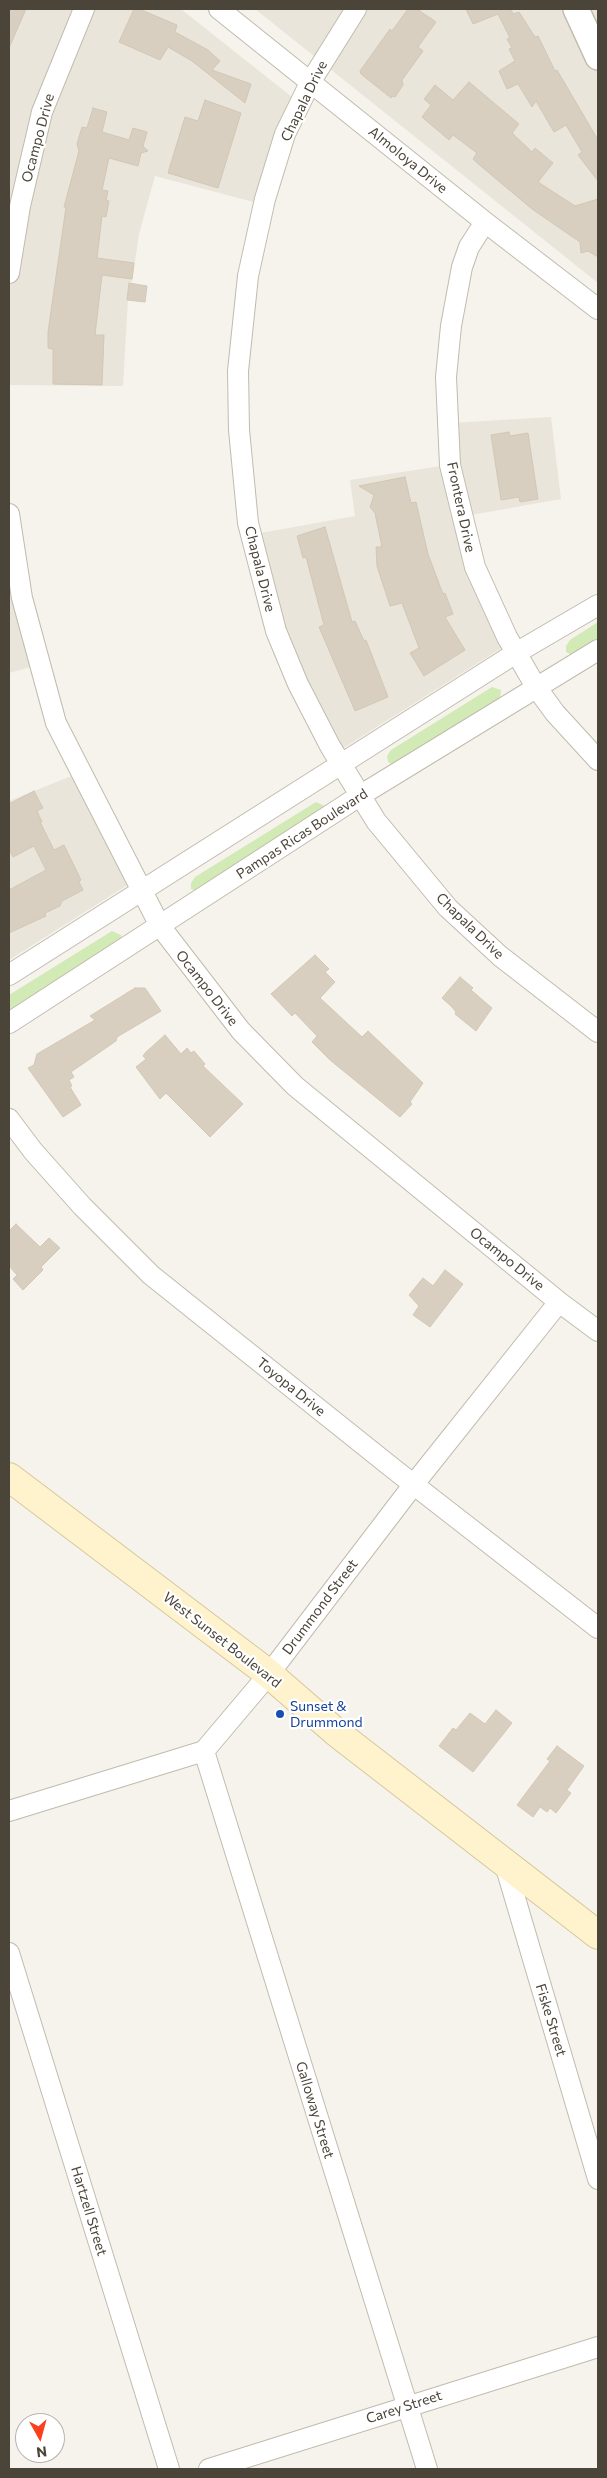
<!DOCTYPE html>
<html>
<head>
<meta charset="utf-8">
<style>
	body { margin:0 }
	#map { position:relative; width:607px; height:2478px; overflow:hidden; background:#f6f3ec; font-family:Commissioner,sans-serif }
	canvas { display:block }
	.frame { position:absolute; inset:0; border:10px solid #4b4439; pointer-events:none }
	.north { position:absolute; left:15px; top:2413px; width:50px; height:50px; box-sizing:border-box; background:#fff; border:1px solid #b7b4b0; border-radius:50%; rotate:173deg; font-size:14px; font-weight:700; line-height:20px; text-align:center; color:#4b4439 }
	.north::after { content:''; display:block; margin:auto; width:18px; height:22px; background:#fc3f1d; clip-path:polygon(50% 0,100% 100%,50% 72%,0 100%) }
</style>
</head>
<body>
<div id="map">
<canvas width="607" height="2478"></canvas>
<div class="frame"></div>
<div class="north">N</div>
</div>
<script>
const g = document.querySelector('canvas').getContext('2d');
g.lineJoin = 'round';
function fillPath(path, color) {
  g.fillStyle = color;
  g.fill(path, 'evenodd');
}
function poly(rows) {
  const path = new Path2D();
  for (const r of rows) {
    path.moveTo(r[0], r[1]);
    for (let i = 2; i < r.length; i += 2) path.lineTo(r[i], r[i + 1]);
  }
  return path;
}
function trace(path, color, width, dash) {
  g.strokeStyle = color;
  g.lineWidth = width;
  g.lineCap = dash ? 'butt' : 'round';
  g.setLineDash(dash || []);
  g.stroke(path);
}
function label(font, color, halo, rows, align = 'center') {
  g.font = font + ' Commissioner,sans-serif';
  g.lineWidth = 4.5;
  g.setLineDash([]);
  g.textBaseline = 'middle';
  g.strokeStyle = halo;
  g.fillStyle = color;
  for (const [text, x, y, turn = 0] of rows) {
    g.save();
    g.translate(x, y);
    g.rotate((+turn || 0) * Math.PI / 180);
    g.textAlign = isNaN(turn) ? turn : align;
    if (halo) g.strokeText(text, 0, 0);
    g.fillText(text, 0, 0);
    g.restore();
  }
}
fillPath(poly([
	[9,9,181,9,302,105,261,204,155,176,139,234,132,282,129,282,123,386,9,385],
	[255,9,598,9,598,283],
	[551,417,561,499,460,517,508,644,334,754,290,671,255,534,355,516,350,480,454,464,451,423],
	[9,505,38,665,9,673],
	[79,773,137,879,9,960,9,801]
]), '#eae5da');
fillPath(poly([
	[598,622,598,640,572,655,566,652,566,646,570,640],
	[492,687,501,690,500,699,393,765,388,762,387,756,391,750],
	[316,802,325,806,326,810,196,891,191,889,191,883,195,877],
	[112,931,121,935,122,940,9,1013,9,995]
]), '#d2eab5');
const building = poly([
	[9,9,26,9,9,48,9,9],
	[134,9,139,9,177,25,175,32,208,50,220,61,212,70,251,84,245,103,192,61,168,47,160,60,119,42,134,9],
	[408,9,417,9,436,22,418,47,423,51,402,80,403,85,395,97,393,96,391,98,361,74,360,71,390,29,392,31,408,9],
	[466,9,511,9,513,14,519,12,535,37,538,36,555,71,557,70,598,140,598,181,578,155,582,152,566,125,554,132,536,101,532,107,518,84,507,89,499,71,515,61,509,49,512,48,507,39,510,38,498,14,473,24,466,9],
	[469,82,519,124,512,133,532,152,535,148,553,163,538,182,575,206,598,199,598,257,588,251,581,253,580,242,532,209,476,162,473,159,477,153,453,135,449,140,422,117,431,105,424,99,435,85,453,100,469,82],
	[205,100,241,113,218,188,168,173,185,117,198,121,205,100],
	[93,108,107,112,102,132,129,140,133,128,147,132,143,146,148,151,141,153,138,166,109,158,102,190,108,191,106,200,109,201,106,217,102,216,97,258,134,263,132,279,102,275,95,335,104,335,102,385,53,384,53,349,48,348,48,332,66,207,64,207,79,151,77,144,82,127,87,128,93,108],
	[129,283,147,286,145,302,127,300,129,283],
	[509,432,510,436,528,433,538,499,520,502,519,497,501,500,491,435,509,432],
	[405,477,411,503,416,502,428,554,443,594,445,593,453,614,445,617,465,650,424,676,410,653,419,648,402,603,390,606,377,566,376,547,382,547,375,513,370,507,374,495,359,486,405,477],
	[325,527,352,622,355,621,364,641,366,640,388,697,355,711,319,627,324,625,306,557,303,558,297,536,325,527],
	[34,791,43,808,37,811,42,822,40,822,54,850,64,845,81,880,79,882,83,890,62,901,60,906,45,913,46,916,9,933,9,890,46,870,34,846,13,857,9,849,9,804,34,791],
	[315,955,329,969,325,972,335,982,320,998,362,1037,368,1031,423,1083,410,1102,412,1104,400,1117,330,1060,312,1042,317,1036,295,1013,292,1016,271,994,315,955],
	[460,977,473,988,471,990,492,1008,476,1031,455,1014,456,1012,452,1007,442,998,460,977],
	[135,988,145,988,161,1011,117,1037,116,1041,71,1072,74,1077,69,1080,72,1086,70,1087,81,1105,63,1117,28,1068,34,1065,37,1054,95,1020,90,1016,135,988],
	[165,1035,181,1054,187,1048,191,1053,194,1051,205,1064,203,1066,243,1104,210,1137,166,1093,160,1099,136,1067,146,1059,143,1056,146,1052,165,1035],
	[16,1224,40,1247,49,1238,60,1248,41,1267,43,1270,23,1290,13,1279,17,1275,9,1266,9,1231,16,1224],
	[445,1270,463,1284,430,1327,413,1315,419,1306,409,1295,423,1278,433,1286,445,1270],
	[496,1710,512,1723,473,1772,439,1746,453,1728,456,1730,470,1713,485,1724,496,1710],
	[557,1746,584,1766,567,1790,571,1793,556,1813,550,1808,547,1812,540,1807,533,1817,517,1805,550,1761,547,1759,557,1746]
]);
fillPath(building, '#d8cfc1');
trace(building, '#d3c7b4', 1);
const minor = poly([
	[219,9,485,222,598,309],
	[356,9,311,81,285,134,265,199,248,276,238,371,239,430,248,523,276,631,298,684,330,746,376,821,448,908,500,956,598,1032],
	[485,222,469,247,462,267,451,326,446,377,450,465,475,567,507,637,536,687,555,713,598,760],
	[9,273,20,206,42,112,84,9],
	[9,514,22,598,56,723,160,926,241,1031,295,1086,559,1302,598,1331],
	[9,975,516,653,598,605],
	[9,1023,361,795,598,650],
	[9,1119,33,1151,82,1206,151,1275,395,1470,598,1628],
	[204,1751,427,2469],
	[9,1811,204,1751,269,1674,414,1484,559,1302],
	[504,1861,598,2179],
	[9,1953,169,2469],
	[209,2469,598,2347]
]);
const tertiary = poly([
	[576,9,598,57]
]);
const secondary = poly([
	[9,1477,269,1674,337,1733,598,1935]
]);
trace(minor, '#c2bbae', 22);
trace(tertiary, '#c2bbae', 28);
trace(secondary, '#d6c79b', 30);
trace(minor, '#fff', 20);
trace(tertiary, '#fff', 25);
trace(secondary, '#fff3cd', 28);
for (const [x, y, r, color] of [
	[280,1714,5,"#1a4fb4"]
]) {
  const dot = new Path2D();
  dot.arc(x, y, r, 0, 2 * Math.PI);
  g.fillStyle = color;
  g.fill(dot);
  trace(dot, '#fff', 2);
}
label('14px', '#4b4439', '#fff', [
	["Chapala Drive",304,101,-64],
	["Ocampo Drive",38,138,-75],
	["Almoloya Drive",408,160,39],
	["Frontera Drive",461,507,78],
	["Chapala Drive",260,569,76],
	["Pampas Ricas Boulevard",302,834,-33],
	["Chapala Drive",470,926,44],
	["Ocampo Drive",207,988,52],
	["Ocampo Drive",507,1259,39],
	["Toyopa Drive",291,1387,39],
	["Drummond Street",320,1607,-53],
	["West Sunset Boulevard",222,1640,38],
	["Fiske Street",551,2020,73],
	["Galloway Street",315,2110,73],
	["Hartzell Street",89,2211,73],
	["Carey Street",404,2407,-18]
]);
label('14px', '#164399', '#fff', [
	["Sunset &",290,1706],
	["Drummond",290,1722]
], 'left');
</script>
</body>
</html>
